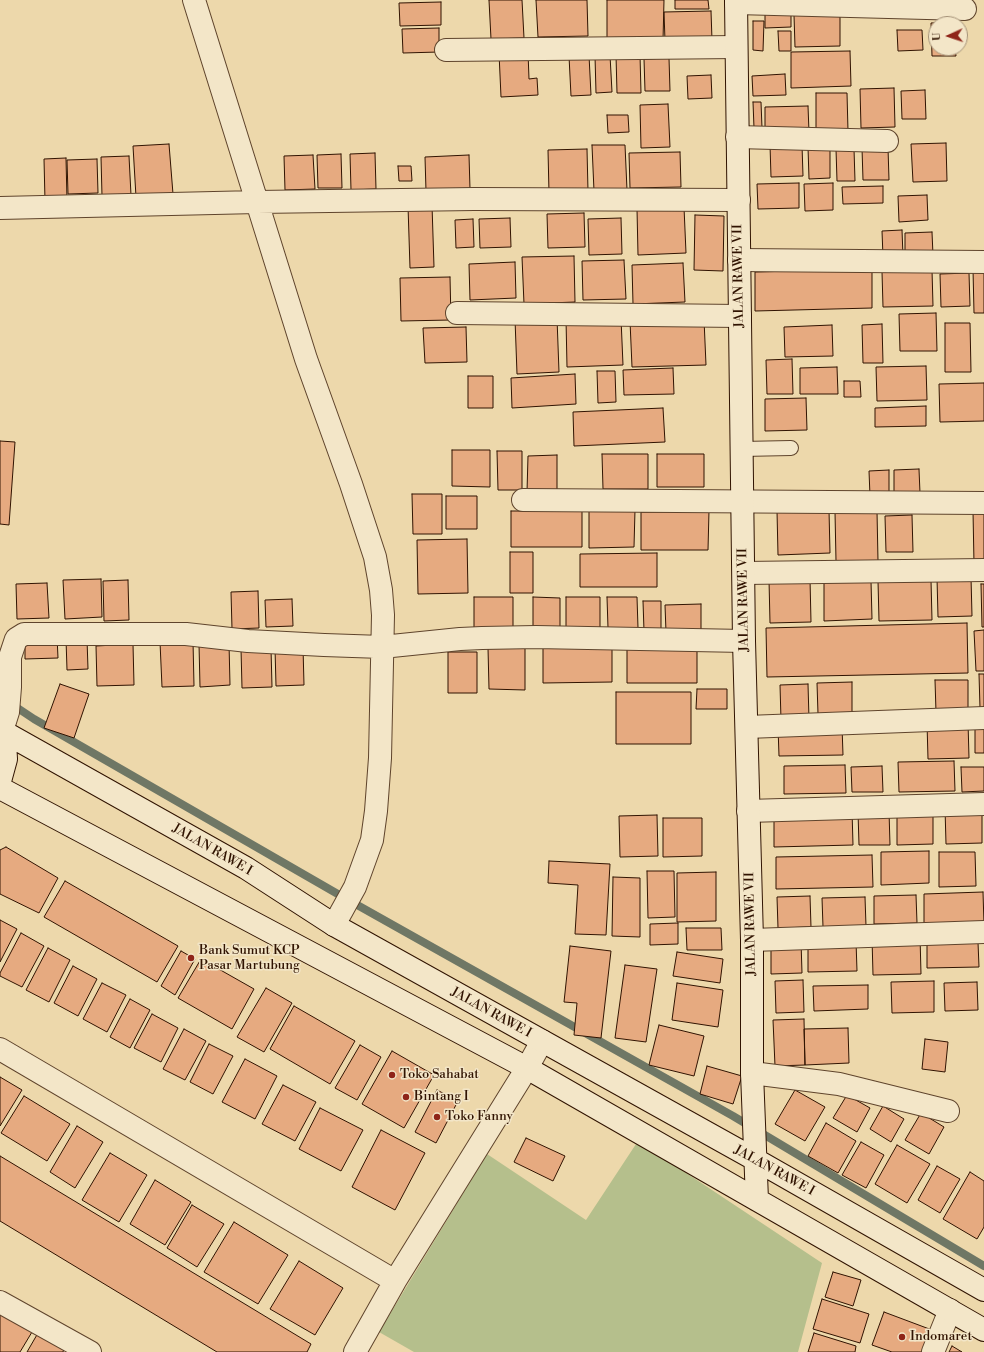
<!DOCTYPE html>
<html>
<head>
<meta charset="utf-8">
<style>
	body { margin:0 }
	#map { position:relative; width:984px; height:1352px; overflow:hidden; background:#edd8ab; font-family:"Libre Bodoni",serif }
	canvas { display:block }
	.north { position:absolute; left:928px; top:16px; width:40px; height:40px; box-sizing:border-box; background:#f3e6c8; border:1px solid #a59278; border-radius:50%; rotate:267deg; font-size:11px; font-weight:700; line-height:16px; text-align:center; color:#301301 }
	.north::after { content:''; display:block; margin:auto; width:14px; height:18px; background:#8f2418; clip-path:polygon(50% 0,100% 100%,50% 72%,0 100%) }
</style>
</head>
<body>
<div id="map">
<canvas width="984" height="1352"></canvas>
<div class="north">U</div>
</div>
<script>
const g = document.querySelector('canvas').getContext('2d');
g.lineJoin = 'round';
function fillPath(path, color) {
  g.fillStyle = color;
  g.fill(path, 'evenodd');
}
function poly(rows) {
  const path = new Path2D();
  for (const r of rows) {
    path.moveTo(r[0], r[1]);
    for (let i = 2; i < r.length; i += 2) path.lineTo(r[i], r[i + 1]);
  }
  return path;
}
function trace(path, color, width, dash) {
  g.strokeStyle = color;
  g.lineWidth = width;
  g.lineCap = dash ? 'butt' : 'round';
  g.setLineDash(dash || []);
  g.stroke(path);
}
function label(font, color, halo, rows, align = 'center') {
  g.font = font + ' "Libre Bodoni",serif';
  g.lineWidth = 3;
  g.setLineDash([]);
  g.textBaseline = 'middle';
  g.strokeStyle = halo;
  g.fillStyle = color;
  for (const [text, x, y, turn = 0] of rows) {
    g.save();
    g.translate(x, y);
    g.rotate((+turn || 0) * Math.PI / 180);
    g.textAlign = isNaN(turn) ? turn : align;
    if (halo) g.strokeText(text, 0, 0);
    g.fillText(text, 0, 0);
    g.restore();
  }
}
fillPath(poly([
	[638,1141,822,1263,798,1352,414,1352,379,1332,487,1154,586,1220]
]), '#b5bf8c');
trace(poly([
	[10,703,34,719,343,897,733,1116,984,1266]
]), '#6f7765', 8);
const building = poly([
	[489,0,522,0,524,38,491,39,489,0],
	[536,0,587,0,588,36,538,37,536,0],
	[607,0,664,0,663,41,607,41,607,0],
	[675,0,708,0,709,9,675,9,675,0],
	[441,2,441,25,400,26,399,3,441,2],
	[765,8,791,8,791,27,765,28,765,8],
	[711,11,712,40,665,41,664,12,711,11],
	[794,15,840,15,840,46,795,47,794,15],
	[753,21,764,21,763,51,753,50,753,21],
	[954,22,954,24,936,24,936,48,955,48,956,56,932,56,931,23,954,22],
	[439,28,439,52,403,53,402,29,439,28],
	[897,30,922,30,923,50,898,51,897,30],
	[778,31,791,31,791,51,779,51,778,31],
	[850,51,851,86,791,88,791,52,850,51],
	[528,52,529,79,537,78,538,95,501,97,499,53,528,52],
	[589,55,591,95,571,96,569,56,589,55],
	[610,55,612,92,596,93,595,56,610,55],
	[616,55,640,55,641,93,617,93,616,55],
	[669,58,670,91,645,91,644,59,669,58],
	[785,74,786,95,753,96,752,76,785,74],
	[711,75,712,98,688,99,687,76,711,75],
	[894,88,895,127,861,128,860,89,894,88],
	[925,90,926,119,902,119,901,91,925,90],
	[816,93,847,93,848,131,816,132,816,93],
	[753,102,761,102,762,128,754,128,753,102],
	[668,104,670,147,641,148,640,105,668,104],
	[808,106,809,132,765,133,765,107,808,106],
	[607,115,628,115,629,132,608,133,607,115],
	[946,143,947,181,913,182,911,144,946,143],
	[169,144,173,194,136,197,133,146,169,144],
	[592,145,625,145,627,190,594,191,592,145],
	[770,145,802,145,803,176,771,177,770,145],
	[808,147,830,147,830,178,809,179,808,147],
	[862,148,888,148,889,180,863,180,862,148],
	[587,149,588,191,549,193,548,150,587,149],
	[836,149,854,149,855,181,837,181,836,149],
	[680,152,681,187,630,188,629,153,680,152],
	[375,153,376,189,351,190,350,154,375,153],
	[341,154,342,188,318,188,317,155,341,154],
	[313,155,315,189,285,190,284,156,313,155],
	[469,155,470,189,426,191,425,157,469,155],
	[129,156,131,195,102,196,101,157,129,156],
	[66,158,67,200,45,201,44,159,66,158],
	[97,159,98,193,68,194,67,160,97,159],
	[398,166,411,166,412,181,399,181,398,166],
	[799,183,799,208,758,209,757,184,799,183],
	[833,183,833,210,805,211,804,184,833,183],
	[883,186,883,203,843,204,842,187,883,186],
	[927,195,928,220,899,222,898,196,927,195],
	[432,205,434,267,410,268,408,206,432,205],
	[684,207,686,253,638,255,637,209,684,207],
	[584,213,585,247,548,248,547,214,584,213],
	[695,215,724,216,723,271,694,270,695,215],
	[510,218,511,247,480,248,479,219,510,218],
	[621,218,622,254,589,255,588,219,621,218],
	[473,219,474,247,456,248,455,220,473,219],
	[902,230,903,256,883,257,882,231,902,230],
	[932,232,933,255,905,256,905,233,932,232],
	[574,256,575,302,524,304,522,257,574,256],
	[624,260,626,299,583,300,582,261,624,260],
	[515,262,516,298,470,300,469,264,515,262],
	[683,263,685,302,633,304,632,265,683,263],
	[872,269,872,308,755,311,755,272,872,269],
	[973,269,984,269,984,313,974,313,973,269],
	[932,270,933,306,883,307,882,272,932,270],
	[969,273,970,306,941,307,940,274,969,273],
	[450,277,451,320,401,321,400,278,450,277],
	[936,313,937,351,900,351,899,314,936,313],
	[557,318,559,372,517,374,515,319,557,318],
	[621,318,623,365,567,367,566,319,621,318],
	[704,319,706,365,632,367,630,321,704,319],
	[945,323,970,323,971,372,945,372,945,323],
	[882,324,883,363,863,363,862,325,882,324],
	[832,325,833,356,785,357,784,327,832,325],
	[466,327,467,362,425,363,423,328,466,327],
	[792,359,793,394,767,394,766,360,792,359],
	[926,366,927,400,877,401,876,367,926,366],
	[837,367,838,394,800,394,800,368,837,367],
	[673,368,674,394,624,395,623,370,673,368],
	[597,371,615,371,616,402,598,403,597,371],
	[575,374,576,404,512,408,511,378,575,374],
	[468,376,493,376,493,408,468,408,468,376],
	[844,381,860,381,861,397,844,397,844,381],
	[984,383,984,421,940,422,939,384,984,383],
	[806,398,807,430,765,431,765,399,806,398],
	[926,406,926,426,875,427,875,408,926,406],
	[663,408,665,442,574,446,573,412,663,408],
	[0,441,15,442,9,525,0,524,0,441],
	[452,450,490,450,490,487,452,486,452,450],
	[497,451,522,451,522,490,498,490,497,451],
	[602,454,648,454,648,489,603,489,602,454],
	[657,454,704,454,704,487,657,487,657,454],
	[557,455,557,492,527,492,528,456,557,455],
	[919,469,920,493,894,493,894,470,919,469],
	[889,470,889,495,870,496,869,471,889,470],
	[412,494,442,494,442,534,413,534,412,494],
	[446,496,477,496,477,529,446,529,446,496],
	[589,510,635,510,634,547,589,548,589,510],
	[829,510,830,553,778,555,777,511,829,510],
	[984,510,984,564,974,564,973,511,984,510],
	[511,511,582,511,582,547,511,547,511,511],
	[709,511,708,550,641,550,641,512,709,511],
	[877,511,878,561,836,561,835,512,877,511],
	[912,515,913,552,886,552,885,516,912,515],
	[467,539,468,593,418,594,417,540,467,539],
	[510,552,533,552,533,593,510,593,510,552],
	[657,553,657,587,580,587,580,554,657,553],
	[971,577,972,616,938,617,937,578,971,577],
	[101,579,102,617,65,619,63,580,101,579],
	[810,579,811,622,770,623,769,580,810,579],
	[128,580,129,620,104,621,103,581,128,580],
	[931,580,932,620,879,621,878,581,931,580],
	[871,581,872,619,824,621,824,582,871,581],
	[47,583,49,618,17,619,16,584,47,583],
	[981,584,984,584,984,627,982,627,981,584],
	[258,591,259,628,232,629,231,592,258,591],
	[474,597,513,597,513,629,474,629,474,597],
	[533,597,560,598,560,631,533,631,533,597],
	[566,597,600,597,600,632,566,632,566,597],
	[607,597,637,597,638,628,608,628,607,597],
	[292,599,293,626,266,627,265,600,292,599],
	[643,601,661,601,661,631,644,631,643,601],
	[701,604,701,632,666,632,665,605,701,604],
	[967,623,968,673,767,677,766,628,967,623],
	[984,630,984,671,976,671,974,631,984,630],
	[57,636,58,658,25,659,25,637,57,636],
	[66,639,87,639,88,669,67,670,66,639],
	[193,641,194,686,162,687,160,642,193,641],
	[612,641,612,682,543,683,543,642,612,641],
	[229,643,230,685,200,687,199,644,229,643],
	[133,644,134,685,97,686,96,646,133,644],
	[697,644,697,683,627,683,627,645,697,644],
	[303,647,304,685,276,686,275,648,303,647],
	[525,647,525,690,489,689,488,648,525,647],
	[271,648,272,687,242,688,241,649,271,648],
	[448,652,477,652,477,693,448,693,448,652],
	[979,674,984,674,984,708,980,708,979,674],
	[935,680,968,680,968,711,936,712,935,680],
	[852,682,852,713,818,714,817,683,852,682],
	[60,684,89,694,74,738,44,728,60,684],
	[808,684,809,719,781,720,780,685,808,684],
	[697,689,727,689,727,709,696,709,697,689],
	[616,692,691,692,691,744,616,744,616,692],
	[968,722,969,758,928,759,927,723,968,722],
	[984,723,984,753,975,753,975,724,984,723],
	[842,726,843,755,779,756,778,727,842,726],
	[954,761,955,791,899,792,898,762,954,761],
	[845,765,846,793,784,794,784,766,845,765],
	[882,766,883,792,852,792,851,767,882,766],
	[961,767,984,767,984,791,962,792,961,767],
	[982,807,982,843,946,844,945,808,982,807],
	[933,809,933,844,897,845,897,810,933,809],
	[852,810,853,845,774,847,774,812,852,810],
	[889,811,890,845,859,845,858,812,889,811],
	[657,815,658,856,620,857,619,816,657,815],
	[663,818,702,818,702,856,663,857,663,818],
	[6,847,58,878,39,913,0,894,0,850,6,847],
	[929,851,929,883,881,885,881,852,929,851],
	[939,852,975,852,976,886,939,887,939,852],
	[872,855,873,887,776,889,776,857,872,855],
	[549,861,610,864,606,935,575,934,578,885,548,883,549,861],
	[647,871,674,871,675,917,648,918,647,871],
	[716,872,716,921,677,922,677,873,716,872],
	[613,877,640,878,640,937,612,936,613,877],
	[65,881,178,946,157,982,44,917,65,881],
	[983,892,984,924,924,925,924,894,983,892],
	[916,895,917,923,874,924,874,896,916,895],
	[810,896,811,927,778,928,777,897,810,896],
	[865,897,866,926,823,927,822,898,865,897],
	[0,920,17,929,0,962,0,920],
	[678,923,678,944,650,945,650,924,678,923],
	[686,928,721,928,722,950,687,950,686,928],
	[21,933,44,946,22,987,0,976,0,973,21,933],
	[920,936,921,974,873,975,872,938,920,936],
	[801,941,802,973,771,974,771,942,801,941],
	[856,941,857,971,808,972,808,942,856,941],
	[978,942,979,967,927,968,927,943,978,942],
	[570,946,611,951,601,1038,574,1035,577,1003,564,1002,570,946],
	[48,948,70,960,49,1002,26,990,48,948],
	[181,951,195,959,175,995,161,986,181,951],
	[677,952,723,959,720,983,673,976,677,952],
	[201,959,254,989,232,1029,178,998,201,959],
	[625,965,657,969,646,1042,615,1038,625,965],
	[73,966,97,979,78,1016,54,1003,73,966],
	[803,980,804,1012,776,1013,775,981,803,980],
	[934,981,934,1012,892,1013,891,982,934,981],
	[977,982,978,1010,945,1011,944,983,977,982],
	[102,983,126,995,107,1032,83,1019,102,983],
	[677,983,723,990,718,1027,672,1020,677,983],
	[868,985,868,1009,814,1011,813,986,868,985],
	[266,988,292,1003,264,1052,237,1037,266,988],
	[130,999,150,1010,130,1048,110,1037,130,999],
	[294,1006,355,1041,330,1084,270,1049,294,1006],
	[152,1014,178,1028,161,1062,134,1048,152,1014],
	[804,1019,805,1065,775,1066,773,1020,804,1019],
	[659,1025,704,1036,694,1076,649,1065,659,1025],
	[848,1028,849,1063,805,1065,804,1029,848,1028],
	[184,1029,206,1041,185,1080,163,1069,184,1029],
	[925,1039,948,1042,945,1072,922,1069,925,1039],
	[209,1044,233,1056,213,1094,190,1082,209,1044],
	[360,1045,381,1057,357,1100,335,1088,360,1045],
	[392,1051,434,1075,404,1128,362,1104,392,1051],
	[245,1059,277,1076,255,1119,222,1102,245,1059],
	[707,1066,742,1076,733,1104,700,1094,707,1066],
	[0,1077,22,1090,0,1126,0,1077],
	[283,1085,316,1102,295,1141,262,1124,283,1085],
	[437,1090,458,1101,436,1143,415,1132,437,1090],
	[795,1090,825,1107,805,1141,775,1124,795,1090],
	[847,1095,870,1108,857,1132,833,1118,847,1095],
	[24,1096,70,1124,47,1161,1,1133,24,1096],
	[883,1106,904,1119,891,1142,870,1129,883,1106],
	[320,1108,363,1130,341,1171,299,1149,320,1108],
	[921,1113,944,1127,929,1154,905,1140,921,1113],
	[826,1123,856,1141,838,1173,808,1156,826,1123],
	[77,1126,103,1142,75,1188,50,1172,77,1126],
	[381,1130,425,1153,395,1210,352,1187,381,1130],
	[526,1138,565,1156,553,1181,514,1162,526,1138],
	[861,1142,884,1155,866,1188,842,1175,861,1142],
	[897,1145,930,1164,907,1203,875,1184,897,1145],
	[110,1153,147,1175,119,1222,82,1200,110,1153],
	[0,1156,311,1344,307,1352,217,1352,0,1221,0,1156],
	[937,1166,960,1179,940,1213,918,1200,937,1166],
	[970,1172,984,1181,984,1227,977,1239,943,1219,970,1172],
	[155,1180,191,1202,165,1245,130,1224,155,1180],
	[192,1205,224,1224,197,1267,167,1248,192,1205],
	[234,1222,288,1255,258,1304,204,1272,234,1222],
	[299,1261,343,1288,315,1335,270,1309,299,1261],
	[833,1272,861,1280,853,1306,825,1297,833,1272],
	[822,1299,869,1314,860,1343,813,1329,822,1299],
	[884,1312,932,1330,924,1352,892,1352,872,1345,884,1312],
	[0,1313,32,1332,20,1352,0,1352,0,1313],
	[38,1333,64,1349,63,1352,27,1352,38,1333],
	[814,1333,856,1346,855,1352,808,1352,814,1333],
	[952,1346,962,1352,949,1352,952,1346]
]);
fillPath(building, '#e6aa80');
trace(building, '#301301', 1);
const lane = poly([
	[742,449,791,448]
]);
const street = poly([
	[194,0,306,359,351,484,375,557,381,590,383,615,380,758,376,811,372,840,355,887,334,925],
	[736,3,965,9],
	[446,50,736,47],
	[737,137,887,141],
	[0,208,257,202,474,199,739,200],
	[739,260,984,262],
	[457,313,740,316],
	[523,500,984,503],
	[744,573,984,570],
	[747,727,984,718],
	[2,731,8,712,10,687,10,657,16,639,24,634,186,634,248,641,324,645,382,647,460,639,482,638,536,637,744,641],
	[748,811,984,804],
	[752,940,984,932],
	[0,1049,395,1281],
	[752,1073,839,1084,948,1111],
	[0,1302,90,1352],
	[355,1352,395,1281,527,1068,542,1041],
	[933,1352,950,1310]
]);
const secondary = poly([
	[736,0,744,641,752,940,752,1073,757,1200],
	[0,726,5,742,6,759,0,781],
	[2,731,246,868,334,925,756,1160,984,1290],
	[0,788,527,1068,984,1330]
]);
trace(lane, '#5f442c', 16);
trace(street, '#5f442c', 24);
trace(secondary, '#301301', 24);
trace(lane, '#f3e6c8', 14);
trace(street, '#f3e6c8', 22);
trace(secondary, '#f3e6c8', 22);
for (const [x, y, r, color] of [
	[191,958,4,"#8f2418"],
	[392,1075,4,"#8f2418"],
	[406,1097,4,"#8f2418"],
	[437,1117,4,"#8f2418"],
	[902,1337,4,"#8f2418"]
]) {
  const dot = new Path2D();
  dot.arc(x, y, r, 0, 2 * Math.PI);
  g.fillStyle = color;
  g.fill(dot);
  trace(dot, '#f3e6c8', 1.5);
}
label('13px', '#301301', '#f3e6c8', [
	["JALAN RAWE VII",739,276,-91],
	["JALAN RAWE VII",744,600,-91],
	["JALAN RAWE I",212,850,30],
	["JALAN RAWE VII",751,924,-91],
	["JALAN RAWE I",491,1013,29],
	["JALAN RAWE I",774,1171,29]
]);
label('13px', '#301301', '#f3e6c8', [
	["Bank Sumut KCP",199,951],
	["Pasar Martubung",199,966],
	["Toko Sahabat",400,1075],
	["Bintang I",414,1097],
	["Toko Fanny",445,1117],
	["Indomaret",910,1337]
], 'left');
</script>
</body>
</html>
